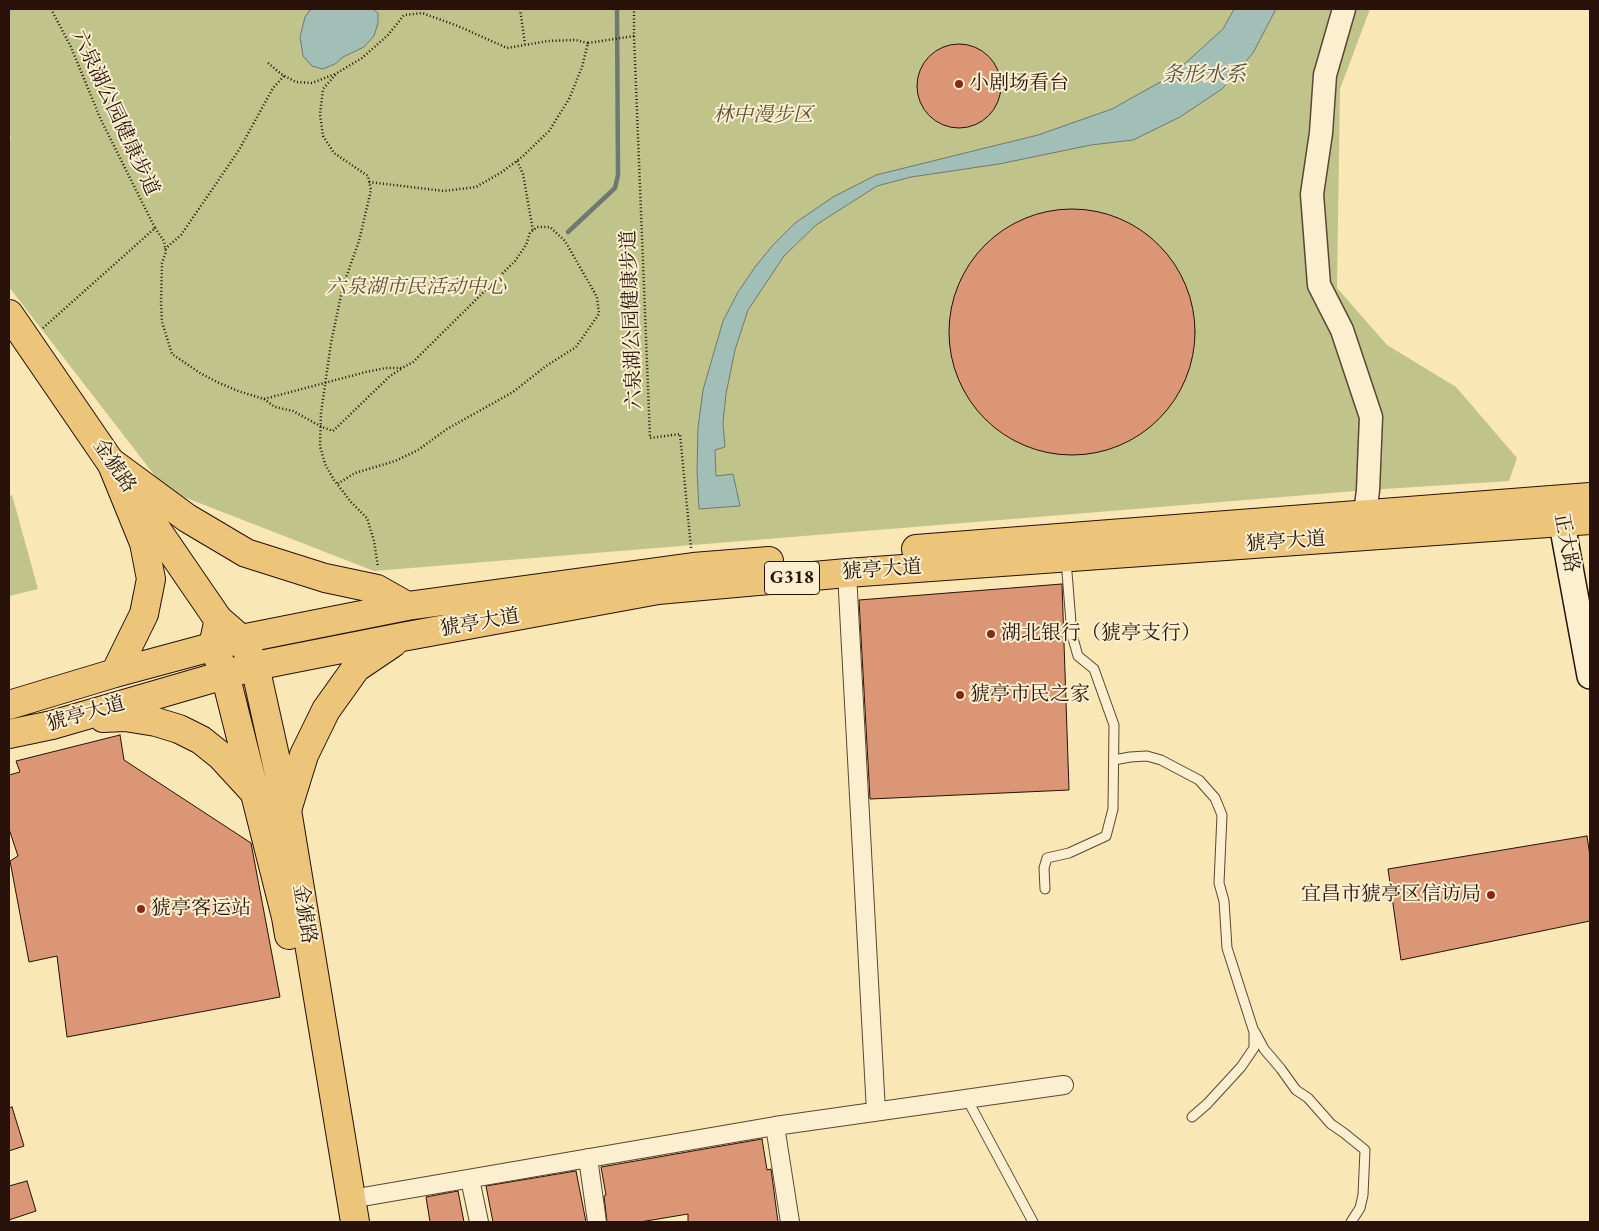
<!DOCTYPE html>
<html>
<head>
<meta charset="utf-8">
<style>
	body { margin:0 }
	#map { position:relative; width:1599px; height:1231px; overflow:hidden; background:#f9e7b5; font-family:"EB Garamond",serif }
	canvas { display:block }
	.frame { position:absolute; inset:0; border:10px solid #271109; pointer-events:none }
</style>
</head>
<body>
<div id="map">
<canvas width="1599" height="1231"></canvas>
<div class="frame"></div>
</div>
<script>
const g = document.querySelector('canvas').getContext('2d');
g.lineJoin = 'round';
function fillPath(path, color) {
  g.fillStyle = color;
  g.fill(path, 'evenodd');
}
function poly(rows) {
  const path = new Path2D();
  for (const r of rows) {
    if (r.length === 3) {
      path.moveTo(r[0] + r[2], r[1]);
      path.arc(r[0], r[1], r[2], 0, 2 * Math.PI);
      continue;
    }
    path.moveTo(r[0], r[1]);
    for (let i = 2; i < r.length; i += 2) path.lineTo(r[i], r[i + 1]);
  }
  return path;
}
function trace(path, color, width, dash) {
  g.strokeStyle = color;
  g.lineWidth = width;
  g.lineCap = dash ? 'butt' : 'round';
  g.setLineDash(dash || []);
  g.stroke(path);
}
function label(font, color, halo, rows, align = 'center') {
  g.font = font + ' "EB Garamond","Noto Serif SC",serif';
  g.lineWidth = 4;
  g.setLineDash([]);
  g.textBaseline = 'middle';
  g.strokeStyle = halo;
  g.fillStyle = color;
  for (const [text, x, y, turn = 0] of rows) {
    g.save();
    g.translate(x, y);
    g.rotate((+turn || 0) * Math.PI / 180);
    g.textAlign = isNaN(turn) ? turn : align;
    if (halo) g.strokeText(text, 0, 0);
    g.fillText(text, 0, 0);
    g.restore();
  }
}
fillPath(poly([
	[9,9,1370,9,1340,89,1337,288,1387,345,1456,387,1517,458,1509,481,1368,490,374,571,166,490,9,287,9,144,11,139,9,132],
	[12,495,38,589,9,596,9,496]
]), '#c0c48b');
const water = poly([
	[313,9,373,9,378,13,378,23,374,36,364,47,343,57,335,64,323,69,312,66,303,56,300,37,305,17,310,10,313,9],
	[1234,9,1276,9,1253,53,1222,89,1180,117,1133,140,1091,145,999,164,911,177,877,186,816,225,784,256,748,310,735,350,726,394,723,423,725,447,715,450,716,476,733,474,740,506,699,509,697,471,698,428,703,390,723,321,738,292,755,267,773,245,795,223,833,197,876,175,1038,135,1112,109,1171,76,1223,29,1234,9]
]);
fillPath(water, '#a1beb7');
trace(water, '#707971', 1);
trace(poly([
	[568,232,615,188,618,175,617,9]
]), '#707971', 4.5);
const building = poly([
	[959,86,42],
	[1072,332,123],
	[1062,584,1069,790,870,799,859,600,1062,584],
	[120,735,124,760,251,843,280,997,67,1037,57,956,29,962,10,861,18,856,9,829,9,775,20,772,16,761,120,735],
	[1587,836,1590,856,1590,921,1401,960,1388,869,1587,836],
	[12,1107,24,1146,9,1151,9,1108,12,1107],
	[762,1139,767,1170,771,1169,778,1222,688,1222,688,1214,640,1222,607,1222,604,1196,606,1195,601,1167,762,1139],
	[576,1171,586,1222,493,1222,486,1186,576,1171],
	[27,1181,36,1211,9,1220,9,1186,27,1181],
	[458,1191,464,1222,430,1222,426,1197,458,1191]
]);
fillPath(building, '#db9675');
trace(building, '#271109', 1);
const service = poly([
	[1114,760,1130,757,1147,756,1161,760,1199,780,1215,798,1222,815,1219,883,1224,901,1227,948,1254,1032,1254,1048,1241,1067,1207,1104,1192,1117],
	[1045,889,1044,868,1047,858,1069,853,1106,836,1113,809,1114,725,1094,669,1078,656,1072,635,1066,560],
	[1255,1032,1264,1049,1281,1069,1296,1090,1308,1098,1331,1124,1344,1133,1365,1150,1363,1195,1360,1208,1351,1222],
	[967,1099,1033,1222]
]);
const minor = poly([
	[847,573,876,1112],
	[775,1126,790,1222],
	[588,1158,597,1222],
	[470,1179,479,1222],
	[351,1199,775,1126,1064,1085]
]);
const tertiary = poly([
	[1344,9,1325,75,1321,133,1312,194,1319,285,1342,330,1371,417,1368,490,1365,514]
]);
const secondary = poly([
	[1558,502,1590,676]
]);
const primary = poly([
	[9,314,218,619,241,639,255,666,287,810,355,1222],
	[218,623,213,646,225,674,286,917,289,935]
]);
const trunk = poly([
	[916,549,1590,497],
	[115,673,144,614,151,579,144,543,111,462,187,518,246,553,325,578,377,589,407,606],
	[9,705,115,673,241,639,407,606,693,567,769,561],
	[103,718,125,717,156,722,179,729,201,740,221,756,255,793],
	[9,734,52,725,255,666,402,637,658,590,847,573,1590,520],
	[287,810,304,755,326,710,356,668,393,643]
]);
trace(service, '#5c4634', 11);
trace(minor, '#5c4634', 20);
trace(tertiary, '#5c4634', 25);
trace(secondary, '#271109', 28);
trace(primary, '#271109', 30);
trace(trunk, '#271109', 30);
trace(poly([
	[520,9,525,44],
	[634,36,650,438,680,434,691,548],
	[588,43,634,36,634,9],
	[268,63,281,74,296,82,312,83,335,74],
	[517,161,523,174,533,231],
	[369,182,444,191,476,187,502,172,522,157,549,131,569,99,582,67,588,43,576,40,548,41,507,48,458,26,422,13,404,15,388,35,362,58,337,73,323,89,320,114,323,136,334,153,368,176,371,190,359,241,343,286,331,343,321,413,320,446,325,464,334,480,351,502,367,518,374,541,378,567],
	[155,228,164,241,166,252,162,263,161,303,162,322,172,354,200,373,217,382,238,391,264,399,366,372,386,368,402,368,413,362,515,261,526,245,530,233,537,227,550,227,565,241,597,297,599,314,576,347,546,366,513,392,447,429,418,450,395,461,355,473,337,484],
	[165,249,181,235,239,150,273,88,284,76],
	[43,328,155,228,101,120,71,47,51,9],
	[264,399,275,407,293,411,322,427,333,431,390,376,401,369]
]), '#271109', 2.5, [1, 2.5]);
trace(service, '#fbefcf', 9);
trace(minor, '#fbefcf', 18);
trace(tertiary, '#fbefcf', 22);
trace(secondary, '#fbefcf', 25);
trace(primary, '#ecc47a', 28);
trace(trunk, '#ecc47a', 28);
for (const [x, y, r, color] of [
	[959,84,5,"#8f2418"],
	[991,634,5,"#8f2418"],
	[960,695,5,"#8f2418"],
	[1491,895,5,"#8f2418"],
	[141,909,5,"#8f2418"]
]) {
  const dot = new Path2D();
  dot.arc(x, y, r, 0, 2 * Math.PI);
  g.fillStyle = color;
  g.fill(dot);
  trace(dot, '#fbefcf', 2);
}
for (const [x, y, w] of [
	[792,578,55]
]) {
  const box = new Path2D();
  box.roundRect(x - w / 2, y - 16.5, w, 33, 4);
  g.fillStyle = '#fbefcf';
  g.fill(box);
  trace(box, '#271109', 1);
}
label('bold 19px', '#271109', null, [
	["G318",792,578]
]);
label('20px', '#271109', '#fbefcf', [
	["小剧场看台",969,84],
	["湖北银行（猇亭支行）",1001,634],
	["猇亭市民之家",970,695],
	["宜昌市猇亭区信访局",1481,895,"right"],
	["猇亭客运站",151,909]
], 'left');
label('20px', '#271109', '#fbefcf', [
	["六泉湖公园健康步道",115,113,65],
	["六泉湖公园健康步道",632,320,-92],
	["金猇路",114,466,56],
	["猇亭大道",1286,542,-4],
	["正大路",1566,543,79],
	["猇亭大道",882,570,-4],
	["猇亭大道",480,623,-10],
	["猇亭大道",86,714,-16],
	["金猇路",304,914,81]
]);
label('italic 20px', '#5d5036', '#fbefcf', [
	["林中漫步区",763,116],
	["六泉湖市民活动中心",416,288]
]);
label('italic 21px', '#524e46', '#fbefcf', [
	["条形水系",1204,75]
]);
</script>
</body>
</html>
